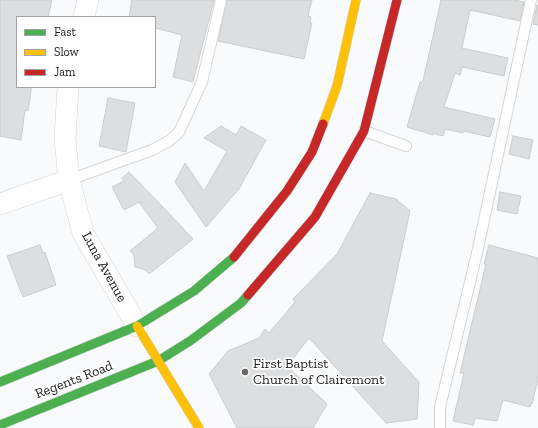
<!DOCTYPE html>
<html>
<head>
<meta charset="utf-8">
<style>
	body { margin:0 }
	#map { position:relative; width:538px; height:428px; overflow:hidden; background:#f8fafb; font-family:"Zilla Slab",serif }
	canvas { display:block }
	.legend { position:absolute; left:16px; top:16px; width:140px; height:72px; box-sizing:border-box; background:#fff; border:1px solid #a2a3a3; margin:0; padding:5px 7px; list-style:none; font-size:12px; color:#171818 }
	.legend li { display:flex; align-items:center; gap:8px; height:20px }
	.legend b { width:20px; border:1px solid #a2a3a3 }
</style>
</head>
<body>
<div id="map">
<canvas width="538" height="428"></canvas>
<ul class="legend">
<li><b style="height:5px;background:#4caf50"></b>Fast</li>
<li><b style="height:5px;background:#ffc107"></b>Slow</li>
<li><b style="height:5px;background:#c62828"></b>Jam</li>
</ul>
</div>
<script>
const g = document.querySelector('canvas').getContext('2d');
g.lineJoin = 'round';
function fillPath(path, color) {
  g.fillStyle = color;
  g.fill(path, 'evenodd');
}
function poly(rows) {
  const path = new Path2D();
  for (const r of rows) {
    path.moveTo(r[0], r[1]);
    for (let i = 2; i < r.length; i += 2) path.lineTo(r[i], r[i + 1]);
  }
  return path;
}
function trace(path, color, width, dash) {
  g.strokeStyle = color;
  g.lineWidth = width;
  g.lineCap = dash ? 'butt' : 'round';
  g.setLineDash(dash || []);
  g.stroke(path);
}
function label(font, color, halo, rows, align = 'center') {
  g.font = font + ' "Zilla Slab",serif';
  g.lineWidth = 3.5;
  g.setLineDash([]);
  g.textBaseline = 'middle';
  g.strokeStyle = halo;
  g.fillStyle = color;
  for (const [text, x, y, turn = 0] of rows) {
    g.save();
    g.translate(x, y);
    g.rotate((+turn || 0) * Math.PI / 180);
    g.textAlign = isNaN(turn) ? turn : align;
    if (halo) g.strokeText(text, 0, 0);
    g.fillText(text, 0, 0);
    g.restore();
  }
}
const building = poly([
	[0,0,52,0,48,17,17,17,17,87,31,87,31,92,28,111,25,110,21,140,0,136,0,0],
	[132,0,214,0,193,82,173,77,182,35,155,28,155,17,129,17,132,0],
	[227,0,312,0,308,16,311,17,310,23,312,23,304,59,218,41,227,0],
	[441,0,514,0,524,2,520,21,470,10,462,48,508,58,504,76,462,67,460,75,455,73,444,107,495,119,490,137,463,131,463,133,445,129,443,136,433,133,433,135,407,127,420,82,423,81,441,0],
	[537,5,538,6,538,25,533,24,537,5],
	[108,98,135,103,126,152,99,146,108,98],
	[221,126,236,135,241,126,266,140,239,189,206,227,175,182,185,163,204,191,227,151,204,138,221,126],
	[513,136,533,140,529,159,509,154,513,136],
	[129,172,162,206,161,209,162,206,193,239,149,274,146,270,135,267,134,255,130,251,158,228,139,202,124,210,112,187,124,181,122,178,129,172],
	[500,192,521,196,517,214,497,210,500,192],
	[370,193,396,199,410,211,382,341,419,382,417,419,386,423,309,338,287,366,327,404,313,428,237,428,209,374,228,351,259,338,265,329,269,333,295,302,293,299,337,254,370,193],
	[40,245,43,253,45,252,56,285,23,297,7,256,40,245],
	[489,245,538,258,538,379,532,404,531,404,530,407,503,400,497,421,475,418,473,425,453,421,464,373,460,373,486,264,484,264,489,245]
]);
fillPath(building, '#dddedf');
trace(building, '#cbcccd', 1);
const lane = poly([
	[364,131,406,146],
	[69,180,152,150,169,141,179,132,202,82,221,0],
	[440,428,440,407,477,253,531,0]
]);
const street = poly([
	[84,17,88,0],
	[68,87,65,139,69,180,83,233,137,326],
	[0,204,69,180]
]);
const fast = poly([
	[0,382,137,326,194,291,234,257],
	[0,425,158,361,190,341,241,303,248,295]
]);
const slow = poly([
	[323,124,337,86,356,0],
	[137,326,199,428]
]);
const jam = poly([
	[234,257,287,191,312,152,323,124],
	[248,295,315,217,364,131,397,0]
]);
trace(lane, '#d5d6d7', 12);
trace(street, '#d5d6d7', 22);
trace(fast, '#d5d6d7', 10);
trace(slow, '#d5d6d7', 10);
trace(jam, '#d5d6d7', 10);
trace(lane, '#fefefe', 10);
trace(street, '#fefefe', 21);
trace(fast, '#4caf50', 9);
trace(slow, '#ffc107', 9);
trace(jam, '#c62828', 9);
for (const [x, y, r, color] of [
	[245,372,4,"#666767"]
]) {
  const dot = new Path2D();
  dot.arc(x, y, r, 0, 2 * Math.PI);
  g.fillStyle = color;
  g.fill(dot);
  trace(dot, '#fff', 1.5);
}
label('14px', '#171818', '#fff', [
	["Luna Avenue",104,267,61],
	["Regents Road",74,380,-21]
]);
label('14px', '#171818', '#fff', [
	["First Baptist",253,364],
	["Church of Clairemont",253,380]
], 'left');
</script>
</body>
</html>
